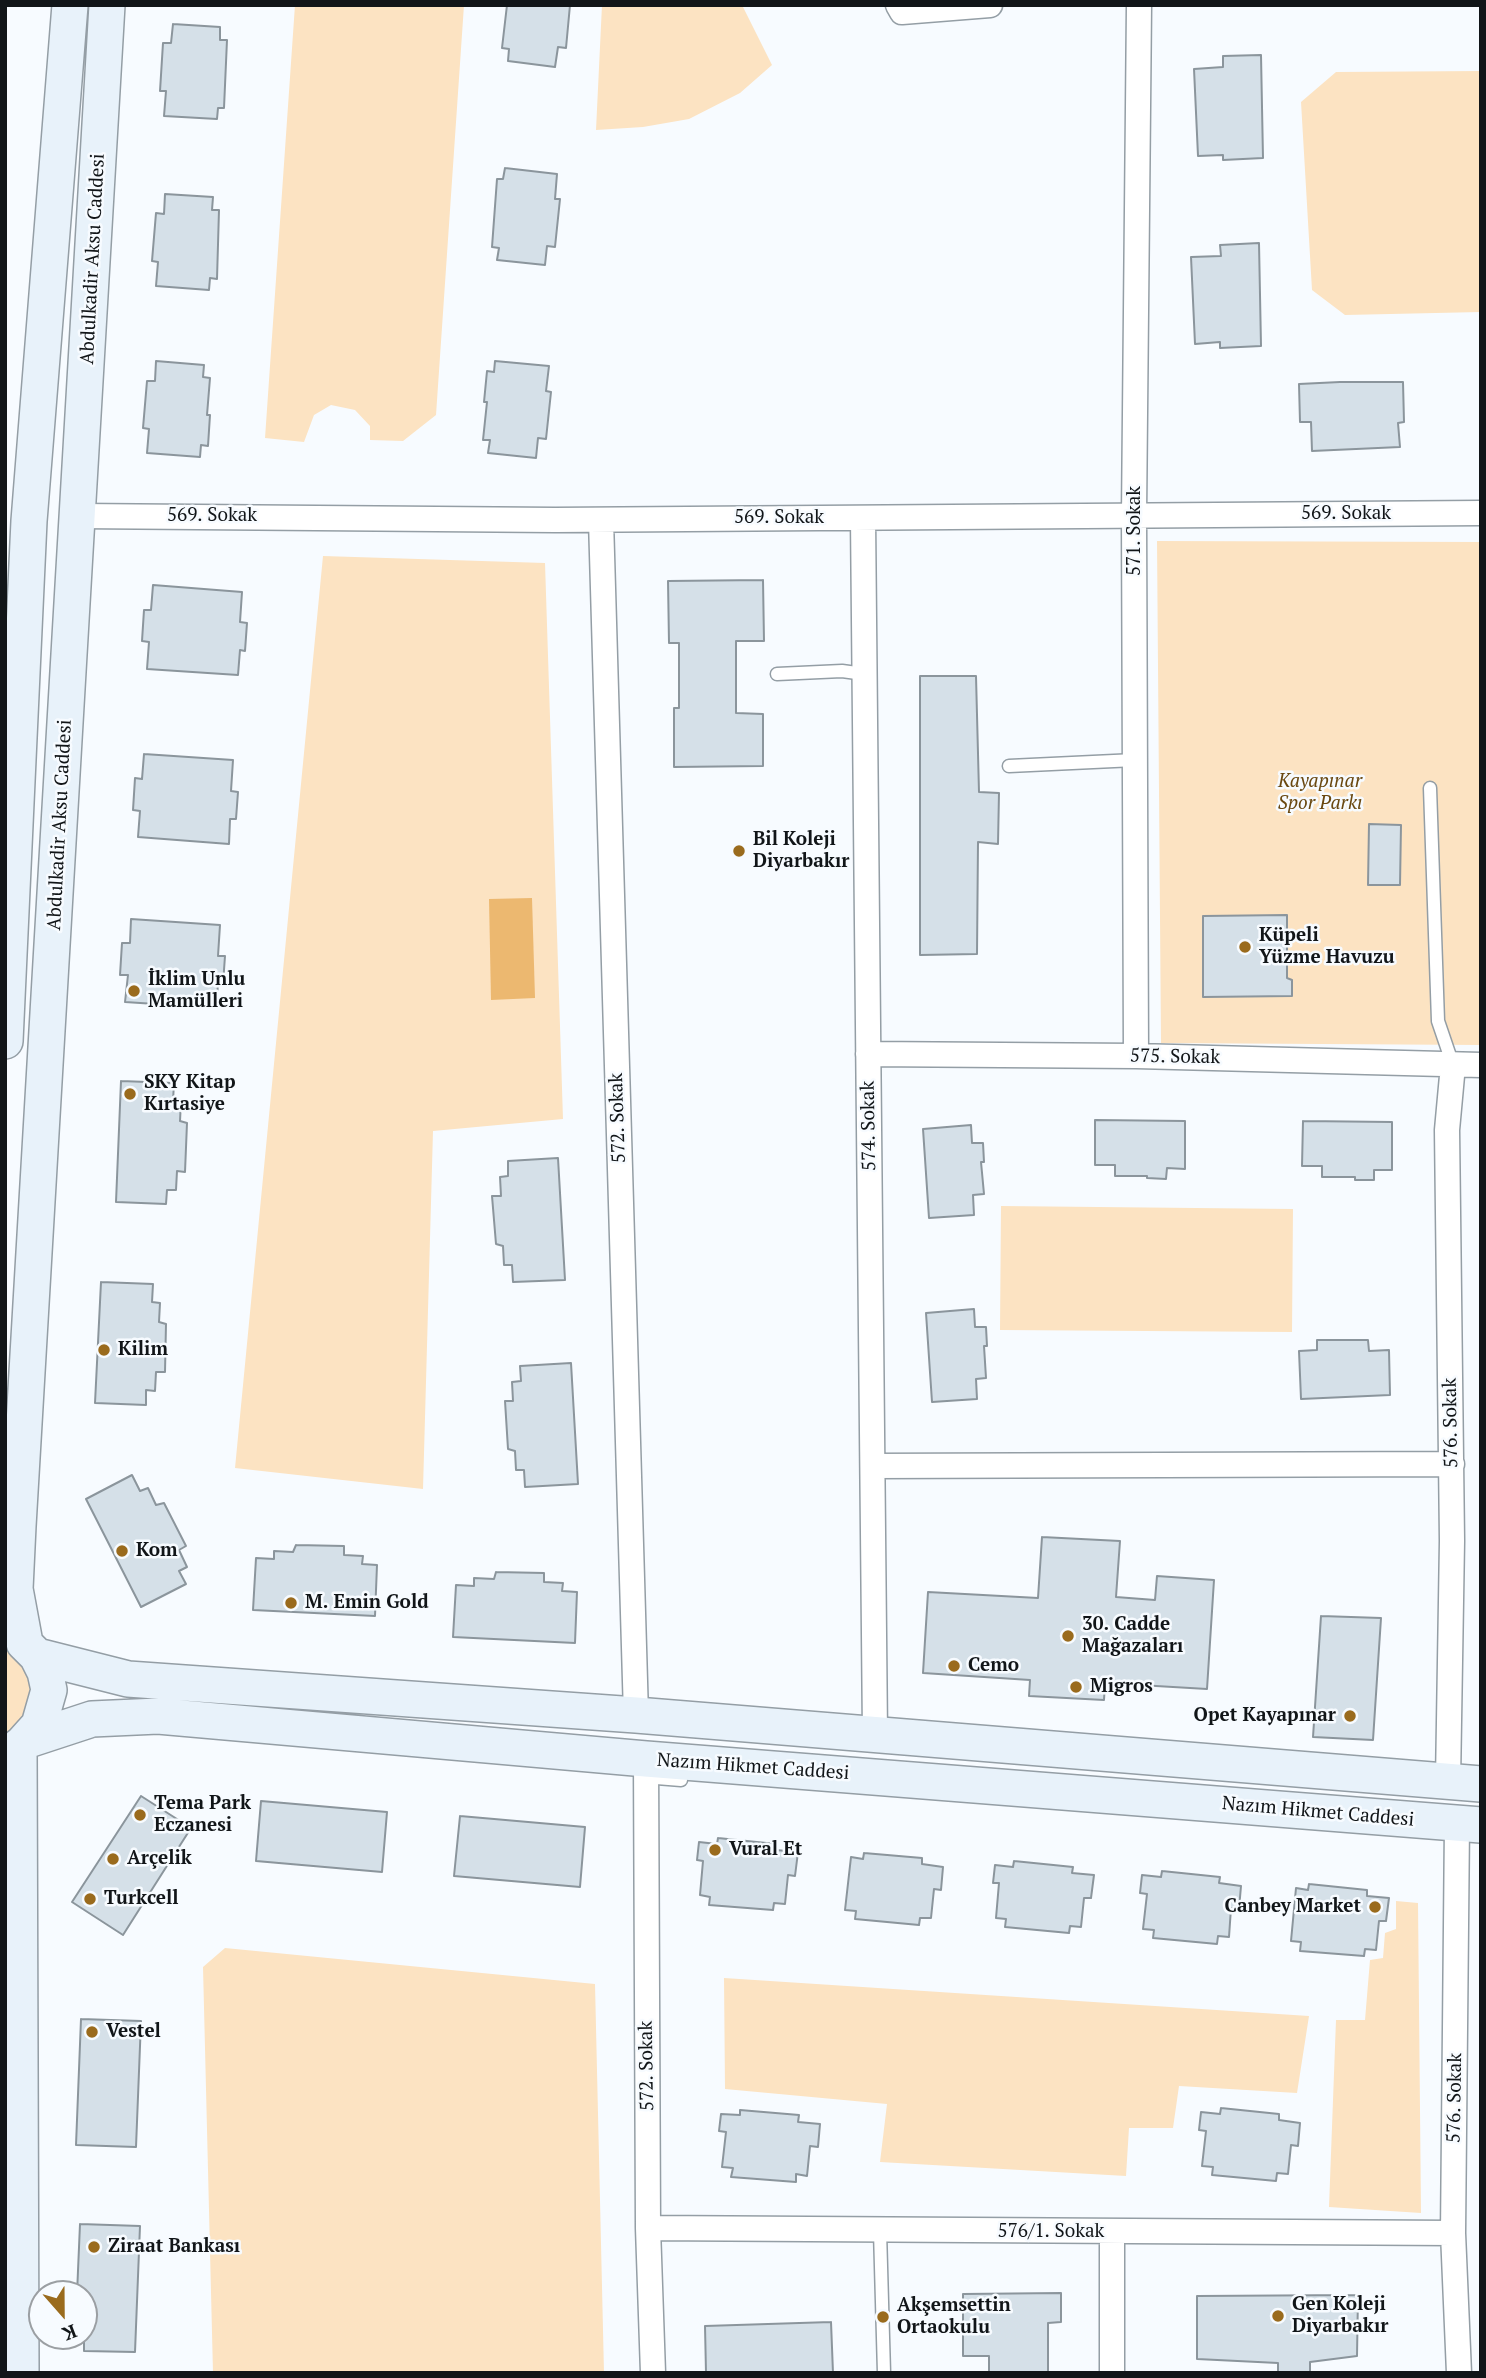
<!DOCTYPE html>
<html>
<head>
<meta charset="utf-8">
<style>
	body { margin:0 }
	#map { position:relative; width:1486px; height:2378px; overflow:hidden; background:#f7fbff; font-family:"PT Serif",serif }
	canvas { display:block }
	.frame { position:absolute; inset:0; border:7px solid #111518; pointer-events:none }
	.north { position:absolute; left:28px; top:2280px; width:70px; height:70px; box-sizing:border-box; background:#f7fbff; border:2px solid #9b9fa3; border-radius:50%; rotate:159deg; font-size:19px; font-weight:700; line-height:28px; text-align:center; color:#111518 }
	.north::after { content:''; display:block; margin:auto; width:24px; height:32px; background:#9a6b1d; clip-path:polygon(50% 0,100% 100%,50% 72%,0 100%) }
</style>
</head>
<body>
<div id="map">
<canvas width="1486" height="2378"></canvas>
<div class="frame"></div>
<div class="north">K</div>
</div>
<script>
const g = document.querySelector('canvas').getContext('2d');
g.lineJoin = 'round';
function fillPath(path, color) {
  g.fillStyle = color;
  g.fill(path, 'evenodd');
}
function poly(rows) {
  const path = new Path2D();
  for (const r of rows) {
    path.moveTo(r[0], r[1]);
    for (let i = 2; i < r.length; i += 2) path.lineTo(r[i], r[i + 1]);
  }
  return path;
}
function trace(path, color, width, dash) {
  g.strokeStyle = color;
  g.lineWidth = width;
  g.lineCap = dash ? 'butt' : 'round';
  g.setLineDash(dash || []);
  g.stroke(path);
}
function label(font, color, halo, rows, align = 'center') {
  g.font = font + ' "PT Serif",serif';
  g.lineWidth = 5;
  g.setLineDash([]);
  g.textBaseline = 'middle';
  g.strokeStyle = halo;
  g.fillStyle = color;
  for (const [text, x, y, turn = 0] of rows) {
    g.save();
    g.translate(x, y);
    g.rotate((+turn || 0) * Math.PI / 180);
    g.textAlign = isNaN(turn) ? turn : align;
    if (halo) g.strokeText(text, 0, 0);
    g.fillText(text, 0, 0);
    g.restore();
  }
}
fillPath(poly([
	[295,5,464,5,436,415,403,441,370,440,370,426,355,410,331,405,314,415,304,442,265,438],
	[602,5,742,5,772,65,740,93,689,119,643,127,596,130],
	[1481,71,1481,312,1345,315,1312,290,1301,102,1336,72],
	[1157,541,1481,542,1481,1045,1161,1043],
	[323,556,545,563,563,1119,433,1131,423,1489,235,1468],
	[1001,1206,1293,1209,1292,1332,1000,1330],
	[5,1648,16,1654,33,1683,29,1716,5,1739],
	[1396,1901,1418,1903,1421,2213,1329,2207,1336,2020,1365,2020,1370,1960,1383,1958,1385,1933,1396,1929],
	[225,1948,595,1984,604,2373,213,2373,203,1967],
	[724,1978,1309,2016,1297,2093,1179,2086,1173,2128,1129,2128,1126,2176,880,2162,887,2104,725,2089]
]), '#fce3c2');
fillPath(poly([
	[532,898,535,998,491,1000,489,899]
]), '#ecb870');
const building = poly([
	[507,5,570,5,566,48,558,47,555,67,508,61,509,49,502,48,507,5],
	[173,24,220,27,220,40,227,40,224,108,218,108,217,119,164,116,166,91,160,91,163,43,171,43,173,24],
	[1261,55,1263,158,1223,160,1223,155,1198,156,1194,69,1223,67,1223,56,1261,55],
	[505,168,557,174,555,199,560,199,555,247,547,246,545,265,497,260,499,248,492,247,497,179,503,179,505,168],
	[165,194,213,197,212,210,219,210,217,279,210,278,209,290,156,286,158,262,152,261,156,213,164,214,165,194],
	[1259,243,1261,346,1220,348,1220,342,1195,344,1191,257,1221,256,1220,245,1259,243],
	[156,361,204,365,203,377,210,378,207,415,210,415,208,446,201,445,200,457,147,453,149,429,143,428,147,381,155,381,156,361],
	[495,361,549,366,546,391,551,392,546,439,538,438,536,458,488,453,490,440,483,440,487,402,484,402,487,371,494,372,495,361],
	[1340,382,1403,382,1404,422,1398,423,1400,447,1312,451,1311,422,1300,422,1299,384,1340,382],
	[763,580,764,641,736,641,736,713,763,714,763,766,674,767,674,708,679,708,679,643,669,643,668,581,763,580],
	[153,585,242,592,240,622,247,623,245,651,240,650,238,675,147,669,149,642,142,641,144,610,151,610,153,585],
	[920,676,976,676,979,792,999,793,998,844,978,842,977,954,920,955,920,676],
	[144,754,233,760,231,791,238,792,236,819,230,819,229,844,138,837,140,811,133,810,135,778,142,779,144,754],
	[1369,824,1401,825,1400,885,1368,885,1369,824],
	[1287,915,1287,978,1292,980,1292,996,1203,997,1203,916,1287,915],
	[131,919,220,925,218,956,225,956,223,984,218,984,216,1008,125,1002,128,975,120,975,122,943,130,943,131,919],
	[121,1081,174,1083,173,1101,181,1101,180,1121,187,1123,185,1172,177,1171,176,1190,167,1190,166,1204,116,1202,121,1081],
	[1095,1120,1185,1121,1185,1169,1167,1168,1166,1179,1147,1178,1147,1176,1115,1176,1115,1165,1095,1165,1095,1120],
	[1303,1121,1392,1122,1392,1170,1374,1170,1374,1180,1355,1180,1355,1177,1322,1177,1322,1166,1302,1166,1303,1121],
	[971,1125,972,1143,983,1143,984,1162,981,1162,984,1194,973,1195,974,1215,929,1218,923,1129,971,1125],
	[558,1158,565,1280,513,1282,512,1265,504,1265,503,1246,496,1244,492,1196,501,1196,500,1177,508,1176,508,1161,558,1158],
	[101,1282,153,1284,152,1302,160,1303,159,1322,166,1324,165,1372,156,1372,155,1391,146,1390,146,1405,95,1403,101,1282],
	[974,1309,975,1327,986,1327,987,1346,984,1346,986,1378,976,1379,977,1399,932,1402,926,1313,974,1309],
	[1317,1340,1368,1340,1369,1351,1389,1350,1390,1395,1301,1399,1299,1351,1317,1350,1317,1340],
	[571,1363,578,1484,525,1487,524,1470,516,1470,515,1451,508,1449,505,1401,513,1401,512,1382,521,1381,520,1366,571,1363],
	[132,1475,140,1491,148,1488,156,1505,164,1503,186,1546,179,1550,187,1567,179,1571,186,1584,141,1607,86,1499,132,1475],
	[1042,1537,1120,1541,1116,1597,1155,1600,1157,1576,1214,1580,1207,1689,1105,1683,1104,1700,1029,1696,1030,1680,923,1673,928,1592,1038,1598,1042,1537],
	[296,1545,344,1546,344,1555,363,1556,362,1564,377,1565,375,1616,253,1610,256,1558,274,1559,274,1551,293,1552,296,1545],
	[496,1572,544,1573,544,1582,563,1583,562,1591,577,1592,575,1643,453,1637,456,1585,474,1586,474,1578,494,1579,496,1572],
	[1321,1616,1381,1618,1373,1740,1313,1737,1321,1616],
	[141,1796,191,1828,123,1935,72,1902,141,1796],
	[261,1801,387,1812,382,1872,256,1861,261,1801],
	[460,1816,585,1827,580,1887,454,1876,460,1816],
	[718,1838,776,1844,776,1850,798,1852,795,1876,788,1875,785,1904,774,1903,773,1910,709,1905,710,1897,700,1895,703,1861,697,1860,699,1842,717,1844,718,1838],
	[864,1853,922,1858,922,1864,943,1867,941,1890,934,1889,931,1918,920,1918,919,1925,855,1919,856,1911,845,1910,851,1857,863,1859,864,1853],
	[1014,1861,1073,1867,1072,1873,1094,1875,1091,1898,1084,1898,1081,1927,1070,1926,1069,1933,1005,1927,1006,1919,996,1918,999,1883,993,1883,995,1865,1013,1867,1014,1861],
	[1162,1871,1220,1877,1219,1883,1241,1886,1239,1909,1231,1908,1229,1937,1218,1936,1217,1944,1153,1938,1154,1930,1143,1929,1147,1894,1140,1893,1142,1875,1161,1877,1162,1871],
	[1309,1884,1367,1890,1367,1896,1389,1898,1386,1921,1379,1921,1376,1950,1365,1949,1364,1956,1300,1951,1301,1942,1291,1941,1296,1888,1308,1890,1309,1884],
	[81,2019,141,2021,136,2147,76,2145,81,2019],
	[1221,2108,1279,2114,1279,2120,1300,2123,1298,2146,1291,2145,1288,2174,1277,2173,1276,2181,1212,2175,1213,2167,1202,2166,1206,2131,1199,2130,1201,2112,1220,2114,1221,2108],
	[740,2110,799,2115,798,2122,820,2124,818,2147,810,2146,807,2176,796,2174,796,2182,731,2177,733,2168,722,2167,726,2132,719,2131,721,2114,740,2115,740,2110],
	[80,2224,140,2226,135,2352,84,2351,84,2294,77,2294,80,2224],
	[1061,2293,1061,2322,1048,2323,1048,2373,989,2373,989,2356,963,2356,963,2294,1061,2293],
	[1358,2295,1357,2356,1310,2362,1310,2373,1278,2373,1278,2363,1197,2359,1197,2296,1358,2295],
	[831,2322,833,2373,706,2373,705,2326,831,2322]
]);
fillPath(building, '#d5e0e8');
trace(building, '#8b959c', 2);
const lane = poly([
	[777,674,842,671,864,674],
	[1009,766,1135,760],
	[1430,788,1438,1021,1453,1065],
	[644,1777,681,1780],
	[880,2231,884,2373]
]);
const street = poly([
	[898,5,902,12,990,5],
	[78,516,555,520,1481,513],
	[863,518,875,1734],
	[601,520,636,1715],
	[868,1054,1136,1056,1481,1065],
	[1136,1056,1134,515,1139,5],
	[873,1466,1452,1464],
	[646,1759,648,2228,653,2373],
	[1448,1781,1452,1541,1447,1130,1453,1065],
	[1457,1823,1453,2233,1459,2373],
	[648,2228,1453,2233],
	[1112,2373,1112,2232]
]);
const secondary = poly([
	[5,1041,29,521,70,5],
	[25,1643,15,1589,18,1526,107,5],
	[37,1656,128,1679,636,1715,1481,1784],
	[28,1740,92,1719,158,1716,646,1759,1481,1825],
	[21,1745,39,1725,49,1690,45,1672,37,1656,24,1643],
	[19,1746,21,2373]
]);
trace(lane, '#949ea5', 15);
trace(street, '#949ea5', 27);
trace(secondary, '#949ea5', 38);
trace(lane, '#fff', 12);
trace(street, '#fff', 24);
trace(secondary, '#e8f2fa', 35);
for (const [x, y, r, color] of [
	[739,851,7,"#9a6b1d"],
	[1245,947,7,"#9a6b1d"],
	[134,991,7,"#9a6b1d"],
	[130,1094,7,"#9a6b1d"],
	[104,1350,7,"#9a6b1d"],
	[122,1551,7,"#9a6b1d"],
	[291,1603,7,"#9a6b1d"],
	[1068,1636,7,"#9a6b1d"],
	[954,1666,7,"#9a6b1d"],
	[1076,1687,7,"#9a6b1d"],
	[1350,1716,7,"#9a6b1d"],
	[140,1815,7,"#9a6b1d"],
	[715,1850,7,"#9a6b1d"],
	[113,1859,7,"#9a6b1d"],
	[90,1899,7,"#9a6b1d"],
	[1375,1907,7,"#9a6b1d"],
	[92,2032,7,"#9a6b1d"],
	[94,2247,7,"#9a6b1d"],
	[1278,2316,7,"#9a6b1d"],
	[883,2317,7,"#9a6b1d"]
]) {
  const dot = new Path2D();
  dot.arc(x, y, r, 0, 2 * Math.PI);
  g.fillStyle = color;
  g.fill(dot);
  trace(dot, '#f7fbff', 2.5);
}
label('19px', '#111518', '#f7fbff', [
	["Abdulkadir Aksu Caddesi",93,259,-87],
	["569. Sokak",1346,514],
	["569. Sokak",212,516],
	["569. Sokak",779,518],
	["571. Sokak",1135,531,-90],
	["Abdulkadir Aksu Caddesi",60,825,-87],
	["575. Sokak",1175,1057,1],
	["572. Sokak",618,1118,-92],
	["574. Sokak",869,1126,-91],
	["576. Sokak",1451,1423,-91],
	["Nazım Hikmet Caddesi",753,1767,4],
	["Nazım Hikmet Caddesi",1318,1812,5],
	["572. Sokak",647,2066,-91],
	["576. Sokak",1455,2098,-89],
	["576/1. Sokak",1051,2232]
]);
label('italic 19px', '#6a4810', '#f7fbff', [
	["Kayapınar",1320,782],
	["Spor Parkı",1320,804]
]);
label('bold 19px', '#111518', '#f7fbff', [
	["Bil Koleji",753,840],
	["Diyarbakır",753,862],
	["Küpeli",1259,936],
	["Yüzme Havuzu",1259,958],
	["İklim Unlu",148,980],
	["Mamülleri",148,1002],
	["SKY Kitap",144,1083],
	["Kırtasiye",144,1105],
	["Kilim",118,1350],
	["Kom",136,1551],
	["M. Emin Gold",305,1603],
	["30. Cadde",1082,1625],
	["Mağazaları",1082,1647],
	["Cemo",968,1666],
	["Migros",1090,1687],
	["Opet Kayapınar",1336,1716,"right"],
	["Tema Park",154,1804],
	["Eczanesi",154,1826],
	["Vural Et",729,1850],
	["Arçelik",127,1859],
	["Turkcell",104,1899],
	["Canbey Market",1361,1907,"right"],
	["Vestel",106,2032],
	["Ziraat Bankası",108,2247],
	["Gen Koleji",1292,2305],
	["Diyarbakır",1292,2327],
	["Akşemsettin",897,2306],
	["Ortaokulu",897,2328]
], 'left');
</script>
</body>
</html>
